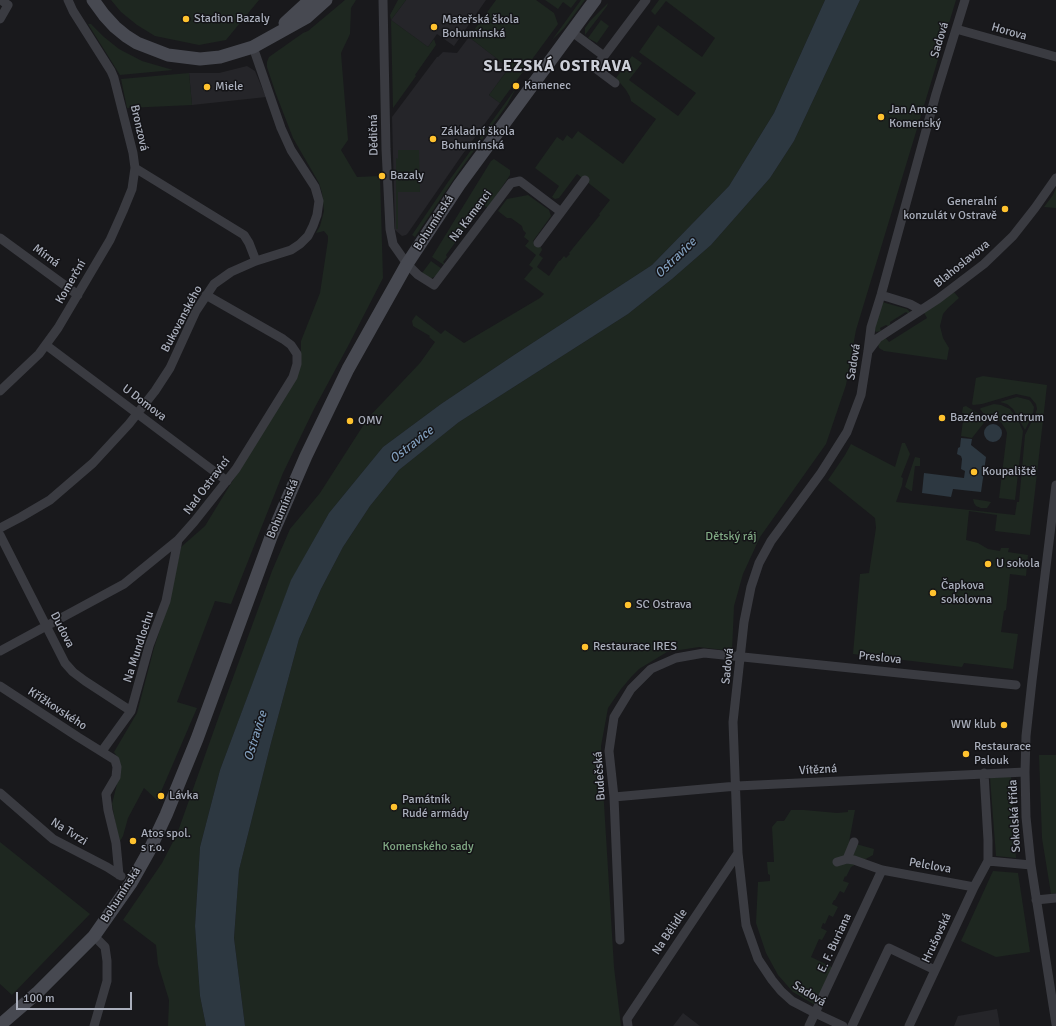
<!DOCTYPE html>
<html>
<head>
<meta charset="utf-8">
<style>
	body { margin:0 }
	#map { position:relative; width:1056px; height:1026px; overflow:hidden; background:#19191c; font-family:Signika,sans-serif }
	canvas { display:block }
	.scale { position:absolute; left:16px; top:992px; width:116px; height:18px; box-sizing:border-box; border:2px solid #aaafbc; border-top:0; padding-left:5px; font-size:12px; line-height:14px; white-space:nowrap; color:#aaafbc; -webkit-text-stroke:3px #141417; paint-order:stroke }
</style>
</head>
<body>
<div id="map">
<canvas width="1056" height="1026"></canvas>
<div class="scale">100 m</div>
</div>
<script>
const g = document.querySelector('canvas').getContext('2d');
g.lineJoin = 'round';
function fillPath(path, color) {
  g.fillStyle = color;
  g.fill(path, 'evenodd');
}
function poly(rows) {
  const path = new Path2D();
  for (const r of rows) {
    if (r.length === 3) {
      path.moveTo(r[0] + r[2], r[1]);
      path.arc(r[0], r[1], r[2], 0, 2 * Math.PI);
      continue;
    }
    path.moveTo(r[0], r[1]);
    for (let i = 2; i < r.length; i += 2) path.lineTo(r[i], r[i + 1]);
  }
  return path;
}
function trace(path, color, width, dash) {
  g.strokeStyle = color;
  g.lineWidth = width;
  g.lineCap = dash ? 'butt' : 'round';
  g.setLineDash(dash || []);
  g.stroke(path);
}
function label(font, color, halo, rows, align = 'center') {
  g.font = font + ' Signika,sans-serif';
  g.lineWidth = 3;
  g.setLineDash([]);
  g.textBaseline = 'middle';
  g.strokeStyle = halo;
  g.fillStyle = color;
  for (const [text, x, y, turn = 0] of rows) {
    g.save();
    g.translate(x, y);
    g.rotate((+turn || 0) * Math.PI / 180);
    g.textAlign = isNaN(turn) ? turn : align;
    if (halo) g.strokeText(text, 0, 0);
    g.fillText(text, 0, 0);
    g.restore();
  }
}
fillPath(poly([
	[406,0,486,0,454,46,437,34,428,47,391,20],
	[469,37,509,68,489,95,500,103,462,155,408,233,406,235,402,236,395,230,392,117,437,57,438,57,443,52,457,53],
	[247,66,255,71,266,97,192,105,189,73,219,73],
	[997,1009,1000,1026,954,1026,958,1016],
	[683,1013,700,1026,673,1026]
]), '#252529');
fillPath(poly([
	[111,0,259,0,226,40,199,45,155,36,137,25,121,12],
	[345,0,356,0,351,8,350,34,341,53,348,140,341,150,357,177,380,176,383,278,347,348,314,409,283,473,231,604,215,601,177,702,197,708,160,794,158,801,144,788,128,818,123,836,119,843,112,804,121,768,118,758,114,752,137,713,154,648,169,602,181,547,205,526,296,377,301,364,301,341,320,293,328,240,328,236,324,231,316,233,320,226,324,211,322,193,319,183,293,138,276,94,267,67,267,62,269,57,303,33,308,31],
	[398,0,406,0,391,20,428,47,434,39,436,45,415,75,416,76,393,108,391,20,390,15],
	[496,0,536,0,554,13,558,24,500,103,489,95,509,68,469,37],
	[545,0,577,0,571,8,563,2,558,9],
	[581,0,585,0,565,27,552,40],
	[659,0,825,0,774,113,729,186,652,265,514,355,441,404,383,447,329,513,291,581,220,770,200,847,195,926,200,996,206,1026,168,1026,169,1000,158,964,156,945,123,920,162,863,177,834,219,716,272,571,290,529,320,493,368,418,420,363,435,342,429,337,430,336,413,326,412,321,416,315,441,334,445,330,464,343,540,298,544,294,524,279,533,268,529,265,536,255,525,246,529,241,524,237,526,233,523,230,522,226,511,218,507,218,498,211,507,199,528,195,549,210,551,216,533,241,541,247,542,250,539,255,543,258,537,267,549,276,559,261,560,261,564,256,566,258,570,254,569,253,600,215,599,214,610,200,577,174,559,198,555,199,552,197,559,186,535,168,557,137,563,141,567,135,572,139,578,131,623,164,656,119,631,101,630,97,626,90,616,78,632,56,642,63,629,80,678,116,696,93,639,52,658,25,702,57,715,38,666,1,655,15,651,11],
	[860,0,956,0,856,330,846,385,826,444,760,537,743,574,734,606,732,651,699,647,667,652,639,669,632,676,621,689,608,708,601,746,602,771,614,967,621,1026,245,1026,234,938,239,870,271,743,299,639,321,589,343,547,370,506,399,470,459,422,628,314,672,279,711,245,770,178,794,141],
	[608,3,607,6,585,35,585,28,590,21],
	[601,20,609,26,597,43,588,38],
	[88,24,91,24,104,37,119,49,142,61,173,70,120,75],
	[189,73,192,105,127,108,121,79],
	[516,88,507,105,460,170,415,237,412,235,448,182],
	[398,150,419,150,420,192,398,192,398,229,396,229,396,158,398,159],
	[494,159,510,170,510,175,488,208,483,205,446,255,447,257,443,262,445,264,444,265,432,257,491,161],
	[1056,188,1056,208,1044,207,1053,195],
	[431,261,442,269,436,276,432,278,429,278,422,273],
	[954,292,959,298,948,308,943,314,940,326,943,338,949,348,947,360,884,351,879,348,878,344,885,337,889,342,927,318,923,311],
	[882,302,907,309,910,312,909,314,906,312,890,322,890,325,888,326,886,325,880,328,881,331,876,332,874,330],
	[983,376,1047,385,1030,535,995,531,997,515,969,511,966,540,978,543,988,549,1000,551,1001,548,1009,548,1008,552,1028,555,1026,576,1010,574,1006,610,1004,611,1001,632,1018,634,1013,669,964,663,962,667,853,654,860,574,869,573,876,528,875,518,828,480,845,455,851,444,895,467,902,443,905,443,910,454,901,477,903,478,902,485,896,502,1015,515,1017,502,1019,502,1025,435,1035,415,1037,409,1036,404,1030,397,1016,394,982,404,973,405,972,404,976,378],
	[1017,397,1029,400,1031,402,1034,407,1033,414,1025,430,1013,409,1007,404,1000,402],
	[994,404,1001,405,1010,409,1018,420,1023,431,1015,500,999,498,1007,433,1006,430,1001,422,983,413,980,409,981,408],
	[966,406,987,419,972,438,961,436,964,413,962,413,963,407],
	[915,457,920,458,920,466,915,466,912,491,911,491,905,487],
	[973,499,986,501,991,502,987,508,981,508,976,506,974,503],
	[1039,755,1056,755,1056,893,1051,894,1042,838],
	[1011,776,1016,858,996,856,990,778],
	[791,810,804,810,837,813,848,812,848,810,855,810,849,842,874,849,873,855,851,867,846,877,845,876,843,881,849,883,844,893,840,891,835,900,834,900,832,904,838,907,833,917,829,915,825,924,823,923,821,928,827,931,822,940,819,939,811,957,832,967,815,1005,793,992,778,975,766,953,756,923,758,882,770,881,770,875,768,874,767,862,774,862,772,827,777,821,784,821],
	[0,842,90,914,12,995,0,984],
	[993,871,1018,873,1030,952,996,957,961,941]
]), '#1e2720');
fillPath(poly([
	[825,0,860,0,794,141,770,178,711,245,672,279,628,314,459,422,399,470,370,506,343,547,321,589,299,639,271,743,239,870,234,938,245,1026,206,1026,200,996,195,926,200,847,220,770,291,580,329,513,383,447,441,404,514,355,652,265,729,186,774,113],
	[993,433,9],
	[961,438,972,439,971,445,986,457,981,492,953,489,951,497,922,493,924,473,964,478,965,471,961,469,962,459,961,456,957,454,958,448,960,447]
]), '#2d3841');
trace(poly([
	[383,0,386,149,390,229,393,244,407,264,418,275,434,285,511,183,520,181,561,212],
	[0,19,8,5,1,0],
	[956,29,1056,57],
	[572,32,604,56],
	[615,83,595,68,646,0],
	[135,168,244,235,249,243,256,261],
	[0,238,78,295],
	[538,243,585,180],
	[881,295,910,304,921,310],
	[46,345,227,481],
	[869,350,878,338,938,299,984,264,1013,236,1035,208,1056,178],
	[0,391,39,354,58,328,110,240,123,211,132,189,135,168,133,153,114,78,111,71,73,11,68,0],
	[1056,485,1032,681,1026,736,1025,772,1026,817,1031,865,1056,1024],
	[0,528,21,517,50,500,93,463,129,424,155,391,170,368,196,311,214,284,231,272,256,261,291,250,300,244,308,236,313,226,317,215,319,201,315,187,291,150,281,128,253,47],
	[0,535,65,663,73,672,85,681,131,711],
	[0,651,124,584,178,540,194,522,236,469,293,377,297,364,297,354,291,345,283,339,206,295],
	[0,686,78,737,115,760,117,767,116,777,106,794,108,810,116,843,119,875],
	[102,751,131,711,149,646,166,601,178,540],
	[0,793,53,839,107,867,121,876],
	[614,797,737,786,1025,772],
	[847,859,854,842],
	[988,861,1031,865],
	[837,862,847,859,854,860,882,870,974,887],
	[1036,900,1056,898],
	[94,936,105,947,107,961,107,981,94,1026],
	[620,940,614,797,609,751,614,717,631,689,651,669,676,658,704,653,1016,685],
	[628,1026,627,1019,738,853],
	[809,1026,882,870],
	[843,1026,815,1013,792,1001,781,991,772,980,758,959,746,925,738,853,733,722,744,622,751,587,759,563,771,541,821,473,847,432,861,395,868,351,871,327,881,295,936,94,965,0],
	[852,1026,889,948,935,970],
	[909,1026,974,887,988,861,988,840,984,773]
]), '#3a3b41', 9);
trace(poly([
	[93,0,104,15,115,27,126,36,137,43,168,55,200,59,220,57,253,47,307,17,326,0],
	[285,23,310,0],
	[0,1025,37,993,94,936,131,883,149,851,166,815,197,739,271,537,306,456,348,369,407,264,459,185,595,0]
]), '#474951', 13);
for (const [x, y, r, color] of [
	[186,19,4,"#ffc22e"],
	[434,27,4,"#ffc22e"],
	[516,86,4,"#ffc22e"],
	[207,87,4,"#ffc22e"],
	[881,117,4,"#ffc22e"],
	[433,139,4,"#ffc22e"],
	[382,176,4,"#ffc22e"],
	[1005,209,4,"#ffc22e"],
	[942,418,4,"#ffc22e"],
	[350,421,4,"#ffc22e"],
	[974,472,4,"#ffc22e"],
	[988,564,4,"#ffc22e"],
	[933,593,4,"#ffc22e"],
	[628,605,4,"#ffc22e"],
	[585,647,4,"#ffc22e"],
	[1004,725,4,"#ffc22e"],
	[966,754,4,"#ffc22e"],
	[161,796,4,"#ffc22e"],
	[394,807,4,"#ffc22e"],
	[133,841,4,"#ffc22e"]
]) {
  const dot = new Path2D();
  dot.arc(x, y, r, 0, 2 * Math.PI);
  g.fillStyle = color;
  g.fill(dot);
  trace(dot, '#141417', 1.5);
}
label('12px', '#aaafbc', '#141417', [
	["Stadion Bazaly",194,19],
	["Mateřská škola",442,20],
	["Bohumínská",442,34],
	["Kamenec",524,86],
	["Miele",215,87],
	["Jan Amos",889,110],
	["Komenský",889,124],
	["Základní škola",441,132],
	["Bohumínská",441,146],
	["Bazaly",390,176],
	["Generalní",997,202,"right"],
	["konzulát v Ostravě",997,216,"right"],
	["Bazénové centrum",950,418],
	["OMV",358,421],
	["Koupaliště",982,472],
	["U sokola",996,564],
	["Čapkova",941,586],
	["sokolovna",941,600],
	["SC Ostrava",636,605],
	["Restaurace IRES",593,647],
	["WW klub",996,725,"right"],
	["Restaurace",974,747],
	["Palouk",974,761],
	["Lávka",169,796],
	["Památník",402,800],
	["Rudé armády",402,814],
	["Atos spol.",141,834],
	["s r.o.",141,848]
], 'left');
label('12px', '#aaafbc', '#141417', [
	["Horova",1009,32,16],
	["Sadová",940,40,-73],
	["Bronzová",139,128,77],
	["Dědičná",374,135,-91],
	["Na Kamenci",471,216,-53],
	["Bohumínská",434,223,-57],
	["Mírná",46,256,36],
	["Blahoslavova",962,264,-39],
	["Komerční",71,282,-60],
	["Bukovanského",182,319,-62],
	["Sadová",854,362,-81],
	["U Domova",144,403,37],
	["Nad Ostravicí",207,486,-53],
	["Bohumínská",283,509,-67],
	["Dudova",62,630,63],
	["Na Mundlochu",139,647,-72],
	["Preslova",880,658,6],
	["Sadová",728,666,-84],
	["Křížkovského",57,709,33],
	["Vítězná",818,770,-3],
	["Budečská",600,776,-94],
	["Sokolská třída",1015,816,-93],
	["Na Tvrzi",69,832,32],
	["Pelclova",930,866,10],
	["Bohumínská",121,895,-57],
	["Na Bělidle",670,932,-56],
	["Hrušovská",937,938,-65],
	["E. F. Buriana",835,943,-65],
	["Sadová",809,994,32]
]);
label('12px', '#80a984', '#141417', [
	["Dětský ráj",731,537],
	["Komenského sady",428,847]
]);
label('italic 13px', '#7f9cba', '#141417', [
	["Ostravice",676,258,-44],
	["Ostravice",412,445,-38],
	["Ostravice",256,736,-73]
]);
g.letterSpacing = '1px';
label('bold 16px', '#cccfd8', '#141417', [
	["SLEZSKÁ OSTRAVA",558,67]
]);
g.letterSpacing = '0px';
</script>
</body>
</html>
